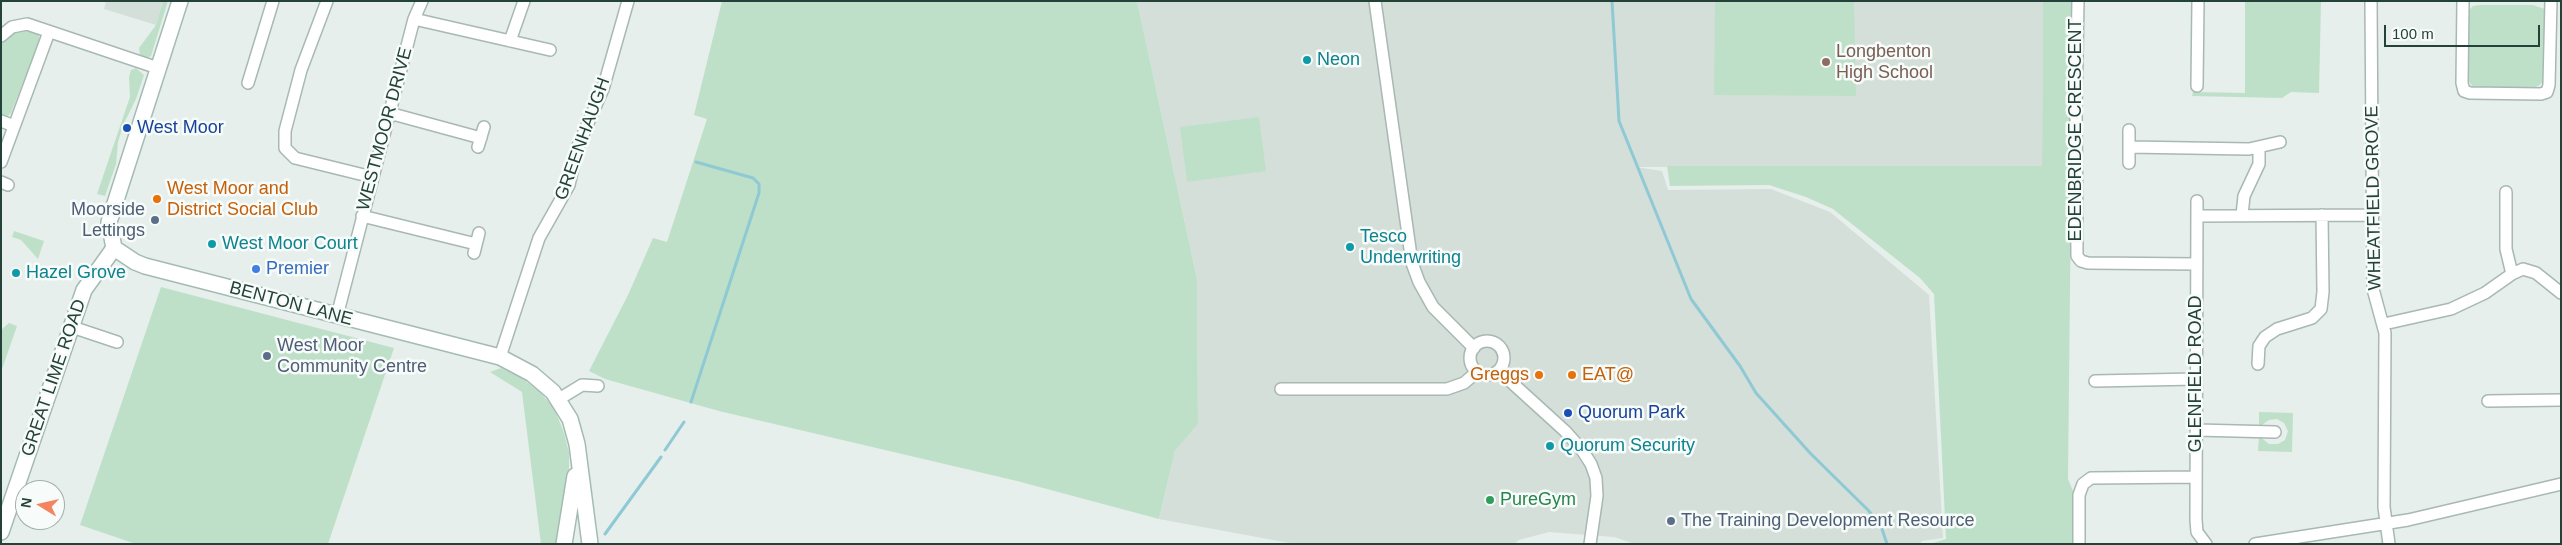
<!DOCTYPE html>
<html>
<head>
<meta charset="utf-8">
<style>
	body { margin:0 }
	#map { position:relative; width:2562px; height:545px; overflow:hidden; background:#e6efeb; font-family:Helvetica,sans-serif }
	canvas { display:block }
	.frame { position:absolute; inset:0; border:2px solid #24423a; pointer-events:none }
	.north { position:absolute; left:15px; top:480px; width:50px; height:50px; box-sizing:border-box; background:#f7fbf9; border:1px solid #a3b1ad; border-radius:50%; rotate:279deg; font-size:14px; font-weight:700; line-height:20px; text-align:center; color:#24423a }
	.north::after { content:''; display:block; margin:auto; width:18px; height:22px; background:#f4845f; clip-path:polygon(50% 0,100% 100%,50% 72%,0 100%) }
	.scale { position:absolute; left:2384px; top:25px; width:156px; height:22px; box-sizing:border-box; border:2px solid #24423a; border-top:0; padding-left:6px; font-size:15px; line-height:18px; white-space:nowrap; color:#24423a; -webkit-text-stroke:4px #f7fbf9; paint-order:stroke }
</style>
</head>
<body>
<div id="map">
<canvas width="2562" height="545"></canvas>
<div class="frame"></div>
<div class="north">N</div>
<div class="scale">100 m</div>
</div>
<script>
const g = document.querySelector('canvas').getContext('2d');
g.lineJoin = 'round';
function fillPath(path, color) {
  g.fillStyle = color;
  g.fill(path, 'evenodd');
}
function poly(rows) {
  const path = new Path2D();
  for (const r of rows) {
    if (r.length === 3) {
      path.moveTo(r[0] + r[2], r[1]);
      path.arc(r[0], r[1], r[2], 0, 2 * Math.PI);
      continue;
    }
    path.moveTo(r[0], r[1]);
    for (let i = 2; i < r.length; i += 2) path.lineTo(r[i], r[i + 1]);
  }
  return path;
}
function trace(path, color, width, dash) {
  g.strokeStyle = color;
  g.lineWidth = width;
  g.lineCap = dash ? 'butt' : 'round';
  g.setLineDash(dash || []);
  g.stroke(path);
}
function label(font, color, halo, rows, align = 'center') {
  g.font = font + ' Helvetica,sans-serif';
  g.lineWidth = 5;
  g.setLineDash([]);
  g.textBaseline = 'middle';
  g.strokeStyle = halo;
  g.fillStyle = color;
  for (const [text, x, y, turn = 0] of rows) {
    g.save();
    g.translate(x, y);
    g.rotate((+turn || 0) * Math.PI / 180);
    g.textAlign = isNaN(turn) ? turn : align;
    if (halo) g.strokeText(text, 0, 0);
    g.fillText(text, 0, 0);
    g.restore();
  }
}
fillPath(poly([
	[106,1,163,1,156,25,104,9],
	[1137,1,2043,1,2042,166,1636,167,1662,171,1668,190,1771,189,1830,212,1929,295,1943,538,1922,541,1920,544,1635,544,1614,537,1549,532,1519,540,1514,544,1295,544,1159,519,1175,451,1198,424,1197,279]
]), '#d4dfda');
fillPath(poly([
	[163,1,168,1,151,56,147,58,140,55,139,48,156,25],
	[722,1,1137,1,1197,279,1198,424,1175,451,1159,519,1017,481,719,411,605,379,589,371,628,295,653,238,667,242,707,119,694,115],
	[1715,1,1854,1,1856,96,1714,95],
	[2043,1,2073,1,2068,479,2073,491,2074,544,1930,544,1946,539,1934,294,1920,278,1833,209,1806,197,1769,185,1670,186,1667,166,2042,166],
	[2245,1,2321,1,2319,93,2291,92,2282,98,2192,96,2193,92,2245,93],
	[2480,5,2533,5,2545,9,2548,15,2544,81,2538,86,2531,89,2481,89,2473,87,2468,80,2468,11,2473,6],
	[27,28,38,32,40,40,11,113,7,117,1,116,1,43,17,30],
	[136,68,144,75,136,99,124,123,118,142,116,164,105,196,97,194,130,97,129,77,131,70],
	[1259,117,1266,171,1187,182,1180,127],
	[14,231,44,241,38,259,21,240,12,237],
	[161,287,394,348,328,544,136,544,80,525],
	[9,323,17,326,1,372,1,330],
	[501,368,520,377,539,391,554,408,564,433,569,453,569,474,557,544,541,544,522,392,490,372],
	[2259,412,2293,413,2292,452,2258,451,2259,436,2269,444,2278,444,2285,440,2288,431,2284,423,2277,419,2269,420,2259,427]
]), '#bfe0c8');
trace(poly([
	[1612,1,1619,121,1691,299,1740,366,1756,393,1811,454,1868,510,1881,526,1887,544],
	[691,402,759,193,759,184,753,178,696,162],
	[665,450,684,422],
	[605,534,661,457]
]), '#8ec9d4', 3);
const street = poly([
	[327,1,301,70,285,131,285,148,295,158,372,177],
	[1375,1,1412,263,1419,282,1433,307,1474,348],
	[2078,1,2076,108,2077,256,2081,261,2088,263,2197,264],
	[2371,1,2373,289,2385,333,2384,507,2389,544],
	[2463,1,2462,83,2464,91,2470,93,2541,94,2547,92,2549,85,2551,1],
	[414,19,550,50],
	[1,36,12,27,27,24,158,68],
	[510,41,524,1],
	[248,83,273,1],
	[2197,86,2198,1],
	[389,113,481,138],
	[1,121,14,126],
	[2129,130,2129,163],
	[478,147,484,127],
	[2129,147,2249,149,2280,142],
	[1,162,49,32],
	[1,182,8,185],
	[2506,192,2506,249,2512,274],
	[2197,201,2196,520,2197,532,2206,544],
	[2242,215,2244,196,2259,164,2259,148],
	[362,216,476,244],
	[2197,216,2373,215],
	[474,253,479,233],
	[337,316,414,19,422,1],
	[2384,324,2451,309,2485,293,2512,274,2523,269,2536,273,2561,293],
	[72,327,117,342],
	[1487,358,17],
	[500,357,539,238,569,185,578,146,603,89,628,1],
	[2258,364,2259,346,2265,337,2277,329,2312,318,2321,309,2323,292,2322,215],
	[1499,371,1565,431,1582,450,1591,464,1596,478,1597,496,1590,544],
	[2095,381,2196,379],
	[1281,389,1447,389,1464,383,1477,372],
	[559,399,582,385,598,386],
	[2488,401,2561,400],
	[2197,430,2275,432],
	[2079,544,2079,495,2083,484,2091,478,2196,477],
	[2255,544,2408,520,2561,484]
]);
const secondary = poly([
	[180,1,109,222,114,248,135,262,145,266,500,357,532,374,553,392,570,419,577,444,590,544],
	[1,532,84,290,114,248],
	[564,544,575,476]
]);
trace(street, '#a8b8b2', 14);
trace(secondary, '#a4bbb3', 18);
trace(street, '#fff', 11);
trace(secondary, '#fff', 15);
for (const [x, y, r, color] of [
	[1307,60,5,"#0f9aa8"],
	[1826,62,5,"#8d6e63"],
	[127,128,5,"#1a4fb4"],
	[157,199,5,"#e8710a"],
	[155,220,5,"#5c6f8a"],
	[212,244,5,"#0f9aa8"],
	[1350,247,5,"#0f9aa8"],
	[256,269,5,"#3f7fe0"],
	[16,273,5,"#0f9aa8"],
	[267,356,5,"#5c6f8a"],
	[1539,375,5,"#e8710a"],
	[1572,375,5,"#e8710a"],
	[1568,413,5,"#1a4fb4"],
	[1550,446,5,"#0f9aa8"],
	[1490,500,5,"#2e9e5b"],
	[1671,521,5,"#5c6f8a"]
]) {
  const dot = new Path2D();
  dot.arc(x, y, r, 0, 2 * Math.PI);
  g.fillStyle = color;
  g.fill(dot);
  trace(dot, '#f7fbf9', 2);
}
label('18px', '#785e54', '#f7fbf9', [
	["Longbenton",1836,52],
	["High School",1836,73]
], 'left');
label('18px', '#0d838f', '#f7fbf9', [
	["Neon",1317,60],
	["Tesco",1360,237],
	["Underwriting",1360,258],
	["West Moor Court",222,244],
	["Hazel Grove",26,273],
	["Quorum Security",1560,446]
], 'left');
label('18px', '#164399', '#f7fbf9', [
	["West Moor",137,128],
	["Quorum Park",1578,413]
], 'left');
label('18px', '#24423a', '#f7fbf9', [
	["WESTMOOR DRIVE",385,129,-75],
	["EDENBRIDGE CRESCENT",2076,130,-90],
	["GREENHAUGH",583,139,-70],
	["WHEATFIELD GROVE",2374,198,-91],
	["BENTON LANE",291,304,15],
	["GLENFIELD ROAD",2196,374,-90],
	["GREAT LIME ROAD",54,378,-71]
]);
label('18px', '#c56008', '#f7fbf9', [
	["West Moor and",167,189],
	["District Social Club",167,210],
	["Greggs",1529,375,"right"],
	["EAT@",1582,375]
], 'left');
label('18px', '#4e5e75', '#f7fbf9', [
	["Moorside",145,210,"right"],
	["Lettings",145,231,"right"],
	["West Moor",277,346],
	["Community Centre",277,367],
	["The Training Development Resource",1681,521]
], 'left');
label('18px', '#366cbe', '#f7fbf9', [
	["Premier",266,269]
], 'left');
label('18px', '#27864d', '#f7fbf9', [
	["PureGym",1500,500]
], 'left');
</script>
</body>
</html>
